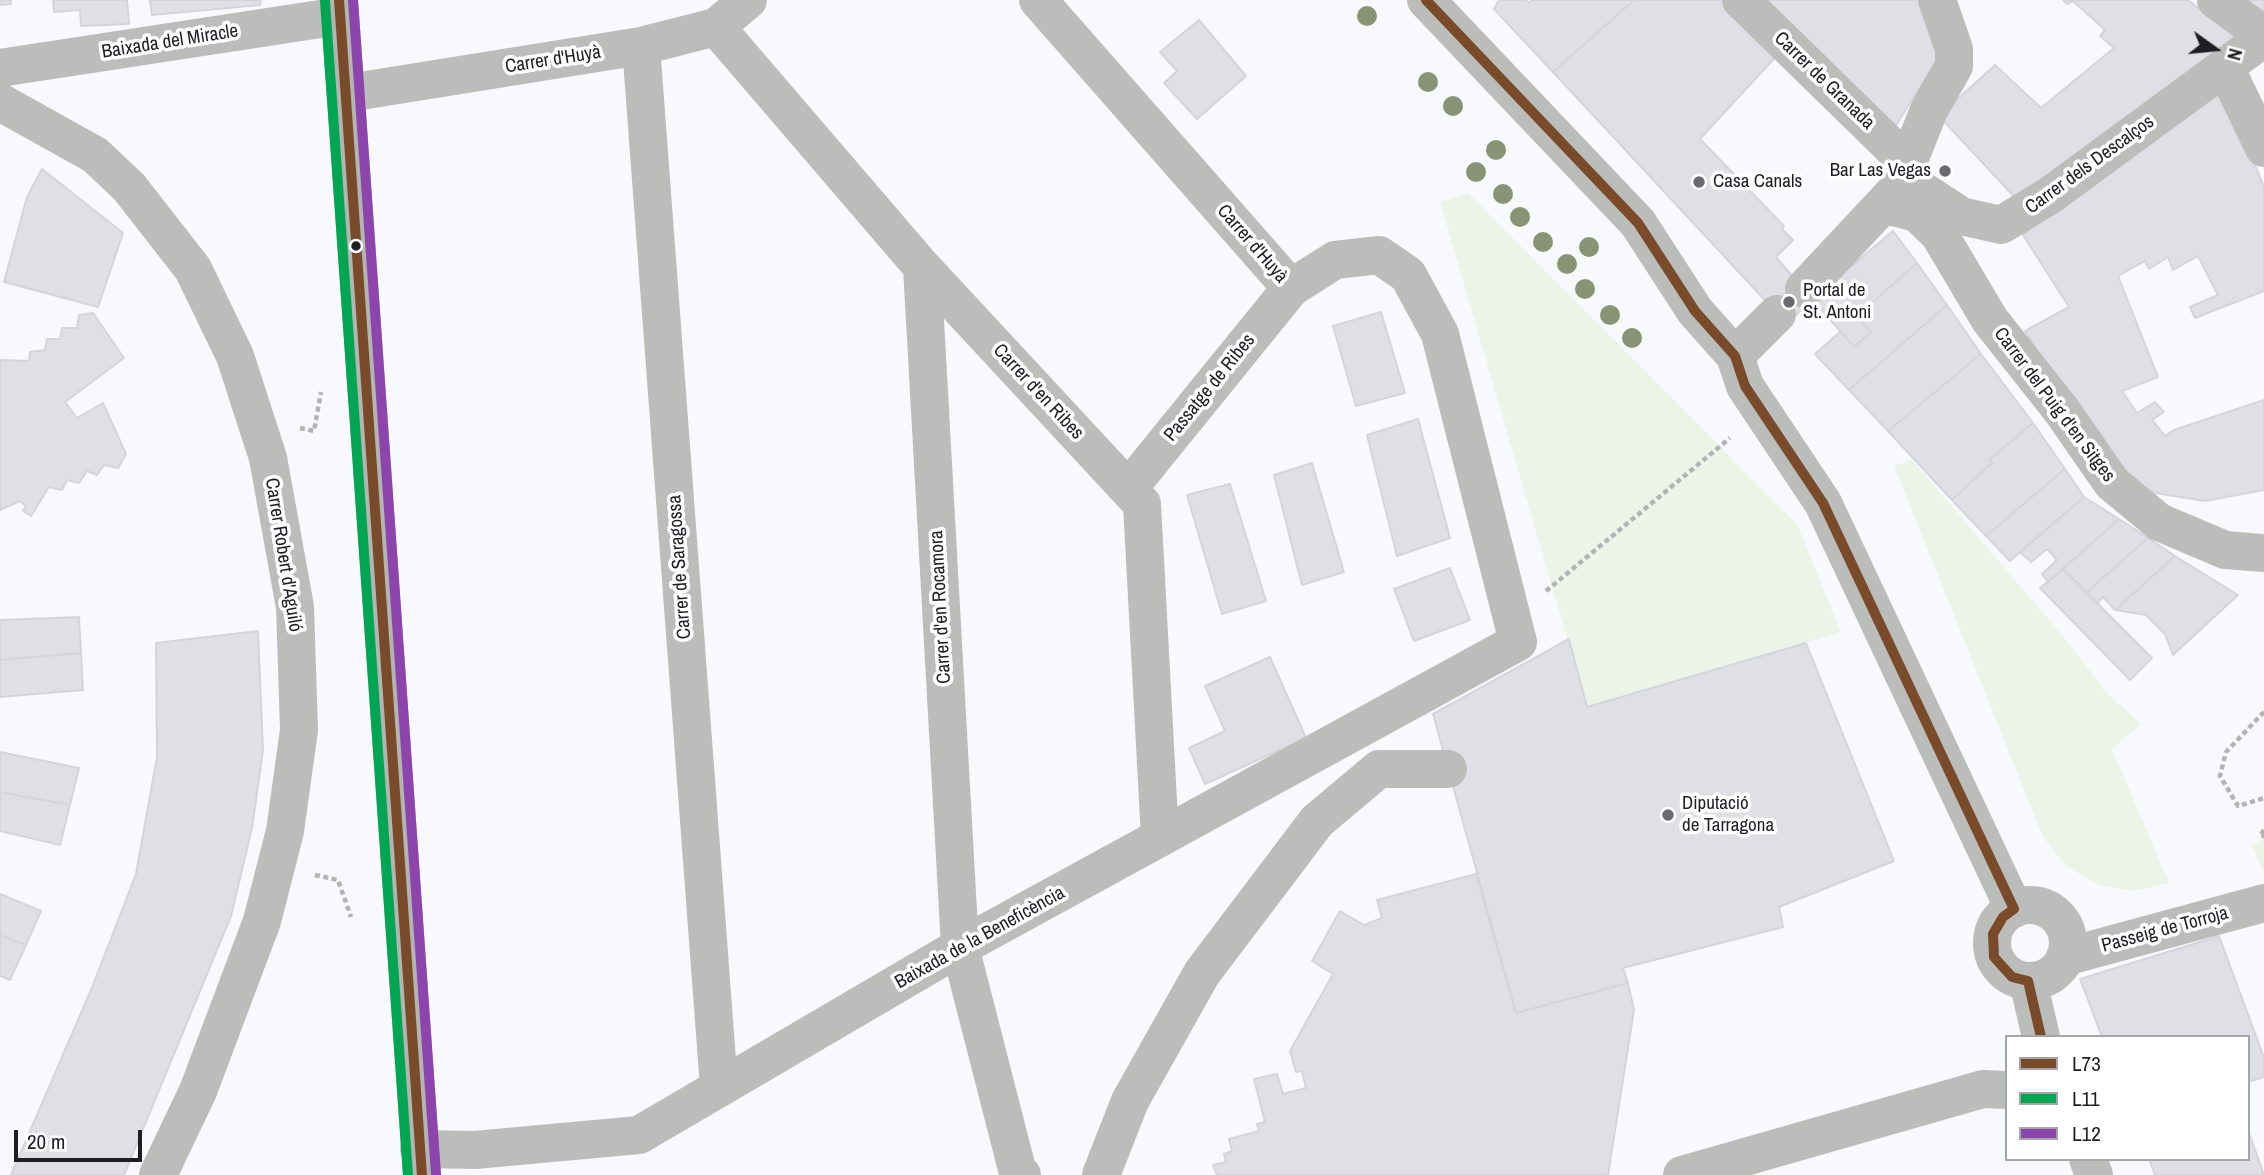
<!DOCTYPE html>
<html>
<head>
<meta charset="utf-8">
<style>
	body { margin:0 }
	#map { position:relative; width:2264px; height:1175px; overflow:hidden; background:#f8f9fd; font-family:"Archivo Narrow",sans-serif }
	canvas { display:block }
	.legend { position:absolute; left:2005px; top:1035px; width:245px; height:126px; box-sizing:border-box; background:#fff; border:2px solid #a5a5a8; margin:0; padding:9px 12px; list-style:none; font-size:21px; color:#1d1f25 }
	.legend li { display:flex; align-items:center; gap:14px; height:35px }
	.legend b { width:35px; border:2px solid #a5a5a8 }
	.north { position:absolute; left:2180px; top:14px; width:70px; height:70px; -webkit-text-stroke:5px #fff; paint-order:stroke; rotate:105deg; font-size:19px; font-weight:700; line-height:28px; text-align:center; color:#1d1f25 }
	.north::after { content:''; display:block; margin:auto; width:24px; height:32px; background:#1d1f25; clip-path:polygon(50% 0,100% 100%,50% 72%,0 100%) }
	.scale { position:absolute; left:14px; top:1130px; width:128px; height:32px; box-sizing:border-box; border:4px solid #1d1f25; border-top:0; padding-left:9px; font-size:21px; line-height:24px; white-space:nowrap; color:#1d1f25; -webkit-text-stroke:5px #fff; paint-order:stroke }
</style>
</head>
<body>
<div id="map">
<canvas width="2264" height="1175"></canvas>
<ul class="legend">
<li><b style="height:9px;background:#7a4b2a"></b>L73</li>
<li><b style="height:9px;background:#00a651"></b>L11</li>
<li><b style="height:9px;background:#8e44ad"></b>L12</li>
</ul>
<div class="north">N</div>
<div class="scale">20 m</div>
</div>
<script>
const g = document.querySelector('canvas').getContext('2d');
g.lineJoin = 'round';
function fillPath(path, color) {
  g.fillStyle = color;
  g.fill(path, 'evenodd');
}
function poly(rows) {
  const path = new Path2D();
  for (const r of rows) {
    if (r.length === 3) {
      path.moveTo(r[0] + r[2], r[1]);
      path.arc(r[0], r[1], r[2], 0, 2 * Math.PI);
      continue;
    }
    path.moveTo(r[0], r[1]);
    for (let i = 2; i < r.length; i += 2) path.lineTo(r[i], r[i + 1]);
  }
  return path;
}
function trace(path, color, width, dash) {
  g.strokeStyle = color;
  g.lineWidth = width;
  g.lineCap = dash ? 'butt' : 'round';
  g.setLineDash(dash || []);
  g.stroke(path);
}
function label(font, color, halo, rows, align = 'center') {
  g.font = font + ' "Archivo Narrow",sans-serif';
  g.lineWidth = 7;
  g.setLineDash([]);
  g.textBaseline = 'middle';
  g.strokeStyle = halo;
  g.fillStyle = color;
  for (const [text, x, y, turn = 0] of rows) {
    g.save();
    g.translate(x, y);
    g.rotate((+turn || 0) * Math.PI / 180);
    g.textAlign = isNaN(turn) ? turn : align;
    if (halo) g.strokeText(text, 0, 0);
    g.fillText(text, 0, 0);
    g.restore();
  }
}
fillPath(poly([
	[1468,193,1797,524,1841,632,1587,707,1440,202],
	[1912,460,2063,636,2106,692,2141,724,2112,749,2169,883,2134,891,2099,885,2066,866,2043,837,1894,466],
	[2264,838,2264,872,2252,846]
]), '#ecf4e7');
const building = poly([
	[0,0,11,0,11,4,0,5,0,0],
	[53,0,127,0,129,24,81,26,80,10,54,12,53,0],
	[150,0,261,0,260,5,152,15,150,0],
	[1499,0,1526,0,1529,3,1532,0,1634,0,1553,72,1494,9,1499,0],
	[1634,0,1727,0,1781,51,1700,139,1784,226,1782,229,1793,240,1776,257,1812,299,1787,324,1553,72,1634,0],
	[1754,0,1924,0,1944,49,1890,135,1754,0],
	[2063,0,2188,0,2236,37,2019,202,1939,116,1995,65,2041,108,2114,48,2100,36,2105,30,2073,1,2067,4,2063,0],
	[2235,0,2264,0,2264,16,2235,0],
	[1199,20,1246,76,1197,119,1164,83,1177,71,1160,52,1199,20],
	[2225,91,2264,187,2264,291,2195,318,2190,307,2218,295,2198,256,2173,270,2168,257,2149,269,2145,261,2118,276,2158,377,2122,391,2137,413,2155,402,2164,412,2152,420,2165,436,2174,430,2264,400,2264,490,2205,501,2149,492,2111,468,2025,331,2069,307,2023,235,2125,154,2127,159,2225,91],
	[42,169,123,233,98,307,4,282,27,197,42,169],
	[1893,231,1917,263,1857,316,1871,332,1854,347,1812,299,1893,231],
	[1917,263,1947,305,1849,390,1815,354,1841,331,1854,347,1871,332,1857,316,1917,263],
	[1947,305,1981,354,1888,431,1849,390,1947,305],
	[1381,312,1405,393,1356,406,1333,326,1381,312],
	[93,313,124,358,65,402,77,418,103,403,126,454,118,468,104,465,97,475,87,471,79,483,67,480,62,490,49,487,31,516,23,511,26,506,20,501,0,510,0,360,29,361,30,352,45,350,47,339,60,339,62,328,77,328,79,315,93,313],
	[1981,354,2033,423,1989,460,1992,463,1952,500,1888,431,1981,354],
	[1418,419,1450,538,1397,556,1367,435,1418,419],
	[2033,423,2065,469,1986,536,1952,500,1992,463,1989,460,2033,423],
	[1312,463,1344,572,1302,585,1274,475,1312,463],
	[2065,469,2084,497,2010,561,1986,536,2065,469],
	[1230,484,1266,601,1222,614,1187,495,1230,484],
	[2084,497,2119,519,2048,582,2042,574,2057,560,2047,549,2031,562,2020,552,2084,497],
	[2119,519,2148,538,2087,592,2063,569,2119,519],
	[2148,538,2175,556,2115,610,2103,597,2098,603,2087,592,2148,538],
	[2175,556,2238,595,2173,655,2165,634,2146,615,2115,610,2175,556],
	[1450,568,1470,620,1414,641,1394,589,1450,568],
	[2063,569,2152,658,2130,680,2040,588,2063,569],
	[79,617,81,653,0,660,0,620,79,617],
	[258,631,263,750,252,828,231,916,124,1175,11,1175,91,990,136,874,157,757,156,643,258,631],
	[1569,639,1587,707,1806,643,1894,861,1779,907,1783,927,1623,968,1628,983,1516,1013,1433,714,1569,639],
	[81,653,83,690,0,697,0,660,81,653],
	[1270,657,1306,738,1205,784,1189,748,1225,731,1205,686,1270,657],
	[0,752,79,768,70,805,0,792,0,752],
	[0,792,70,805,60,845,0,831,0,792],
	[1476,874,1516,1013,1628,983,1634,1010,1608,1175,1217,1175,1213,1165,1226,1162,1224,1154,1232,1151,1229,1139,1259,1131,1257,1124,1265,1122,1254,1079,1277,1074,1283,1094,1306,1088,1302,1071,1296,1072,1290,1051,1333,974,1312,961,1340,911,1364,925,1382,918,1377,900,1476,874],
	[0,894,41,911,26,945,0,935,0,894],
	[0,935,26,945,10,980,0,976,0,935],
	[2219,936,2264,1058,2264,1077,2248,1082,2248,1037,2102,1037,2080,979,2219,936],
	[2248,1130,2264,1175,2155,1175,2149,1159,2248,1159,2248,1130]
]);
fillPath(building, '#dfe0e5');
trace(building, '#d4d5da', 2);
trace(poly([
	[300,428,314,431,321,392],
	[1546,591,1730,438],
	[2264,712,2226,752,2220,776,2238,806,2264,798],
	[2264,830,2260,836,2264,836],
	[315,875,338,880,351,917]
]), '#b2b3b2', 4.5, [5, 3.5]);
trace(poly([
	[1426,0,1638,223,1695,311,1735,356,1745,386,1823,503,2014,909],
	[1741,0,1908,163],
	[2216,0,2264,35],
	[716,27,922,267,1142,504,1160,838],
	[641,46,719,1087],
	[2225,67,2264,148],
	[0,68,340,16],
	[348,93,641,46,716,27,748,0],
	[0,102,95,155,129,187,193,269,235,356,268,458,295,607,299,730,285,831,262,921,198,1091,158,1175],
	[1906,180,1961,216,2001,225,2049,196,2264,38],
	[1886,205,1917,213,1939,234,1990,320,2062,411,2112,483,2159,522,2225,550,2264,553],
	[922,267,960,947,1018,1173,1022,1175],
	[1804,289,1906,180,1908,163,1929,110,1954,66,1954,49,1937,0],
	[1735,356,1777,314],
	[1128,489,1291,288],
	[2030,943,38],
	[2065,957,2264,903],
	[2028,981,2041,1037],
	[419,1149,475,1150,639,1135,960,947,1518,642,1440,334,1408,275,1379,255,1335,260,1291,288,1038,0],
	[2088,1159,2094,1175],
	[1101,1175,1130,1101,1202,973,1317,821,1379,769,1448,769],
	[1682,1175,1983,1089,2007,1090]
]), '#bbbdba', 38);
trace(poly([
	[339,0,422,1175]
]), '#b2b5b1', 38);
trace(poly([
	[339,0,422,1175],
	[1426,0,1638,223,1695,311,1735,356,1745,386,1823,503,2014,909,2003,917,1993,934,1994,957,2012,977,2028,981,2041,1037]
]), '#7a4b2a', 10);
trace(poly([
	[325,1,408,1175]
]), '#00a651', 10);
trace(poly([
	[353,0,436,1174]
]), '#8e44ad', 10);
g.fillStyle = '#899474';
for (const [x, y] of [
	[1367,16],
	[1428,82],
	[1453,106],
	[1496,150],
	[1476,172],
	[1503,194],
	[1520,217],
	[1543,242],
	[1589,247],
	[1567,264],
	[1585,289],
	[1610,315],
	[1632,338]
]) {
  g.beginPath();
  g.arc(x, y, 10, 0, 2 * Math.PI);
  g.fill();
}
for (const [x, y, r, color] of [
	[1945,171,7,"#6a6b71"],
	[1699,182,7,"#6a6b71"],
	[356,246,6,"#1d1f25"],
	[1789,302,7,"#6a6b71"],
	[1668,815,7,"#6a6b71"]
]) {
  const dot = new Path2D();
  dot.arc(x, y, r, 0, 2 * Math.PI);
  g.fillStyle = color;
  g.fill(dot);
  trace(dot, '#fff', 2.5);
}
label('19px', '#1d1f25', '#fff', [
	["Baixada del Miracle",170,42,-9],
	["Carrer d'Huyà",553,60,-9],
	["Carrer de Granada",1824,81,44],
	["Carrer dels Descalços",2090,165,-36],
	["Carrer d'Huyà",1252,244,49],
	["Passatge de Ribes",1210,388,-51],
	["Carrer d'en Ribes",1038,392,47],
	["Carrer del Puig d'en Sitges",2054,405,53],
	["Carrer Robert d'Aguiló",283,555,81],
	["Carrer de Saragossa",680,567,-94],
	["Carrer d'en Rocamora",941,607,-93],
	["Passeig de Torroja",2165,930,-15],
	["Baixada de la Beneficència",980,938,-29]
]);
label('19px', '#1d1f25', '#fff', [
	["Bar Las Vegas",1931,171,"right"],
	["Casa Canals",1713,182],
	["Portal de",1803,291],
	["St. Antoni",1803,313],
	["Diputació",1682,804],
	["de Tarragona",1682,826]
], 'left');
</script>
</body>
</html>
